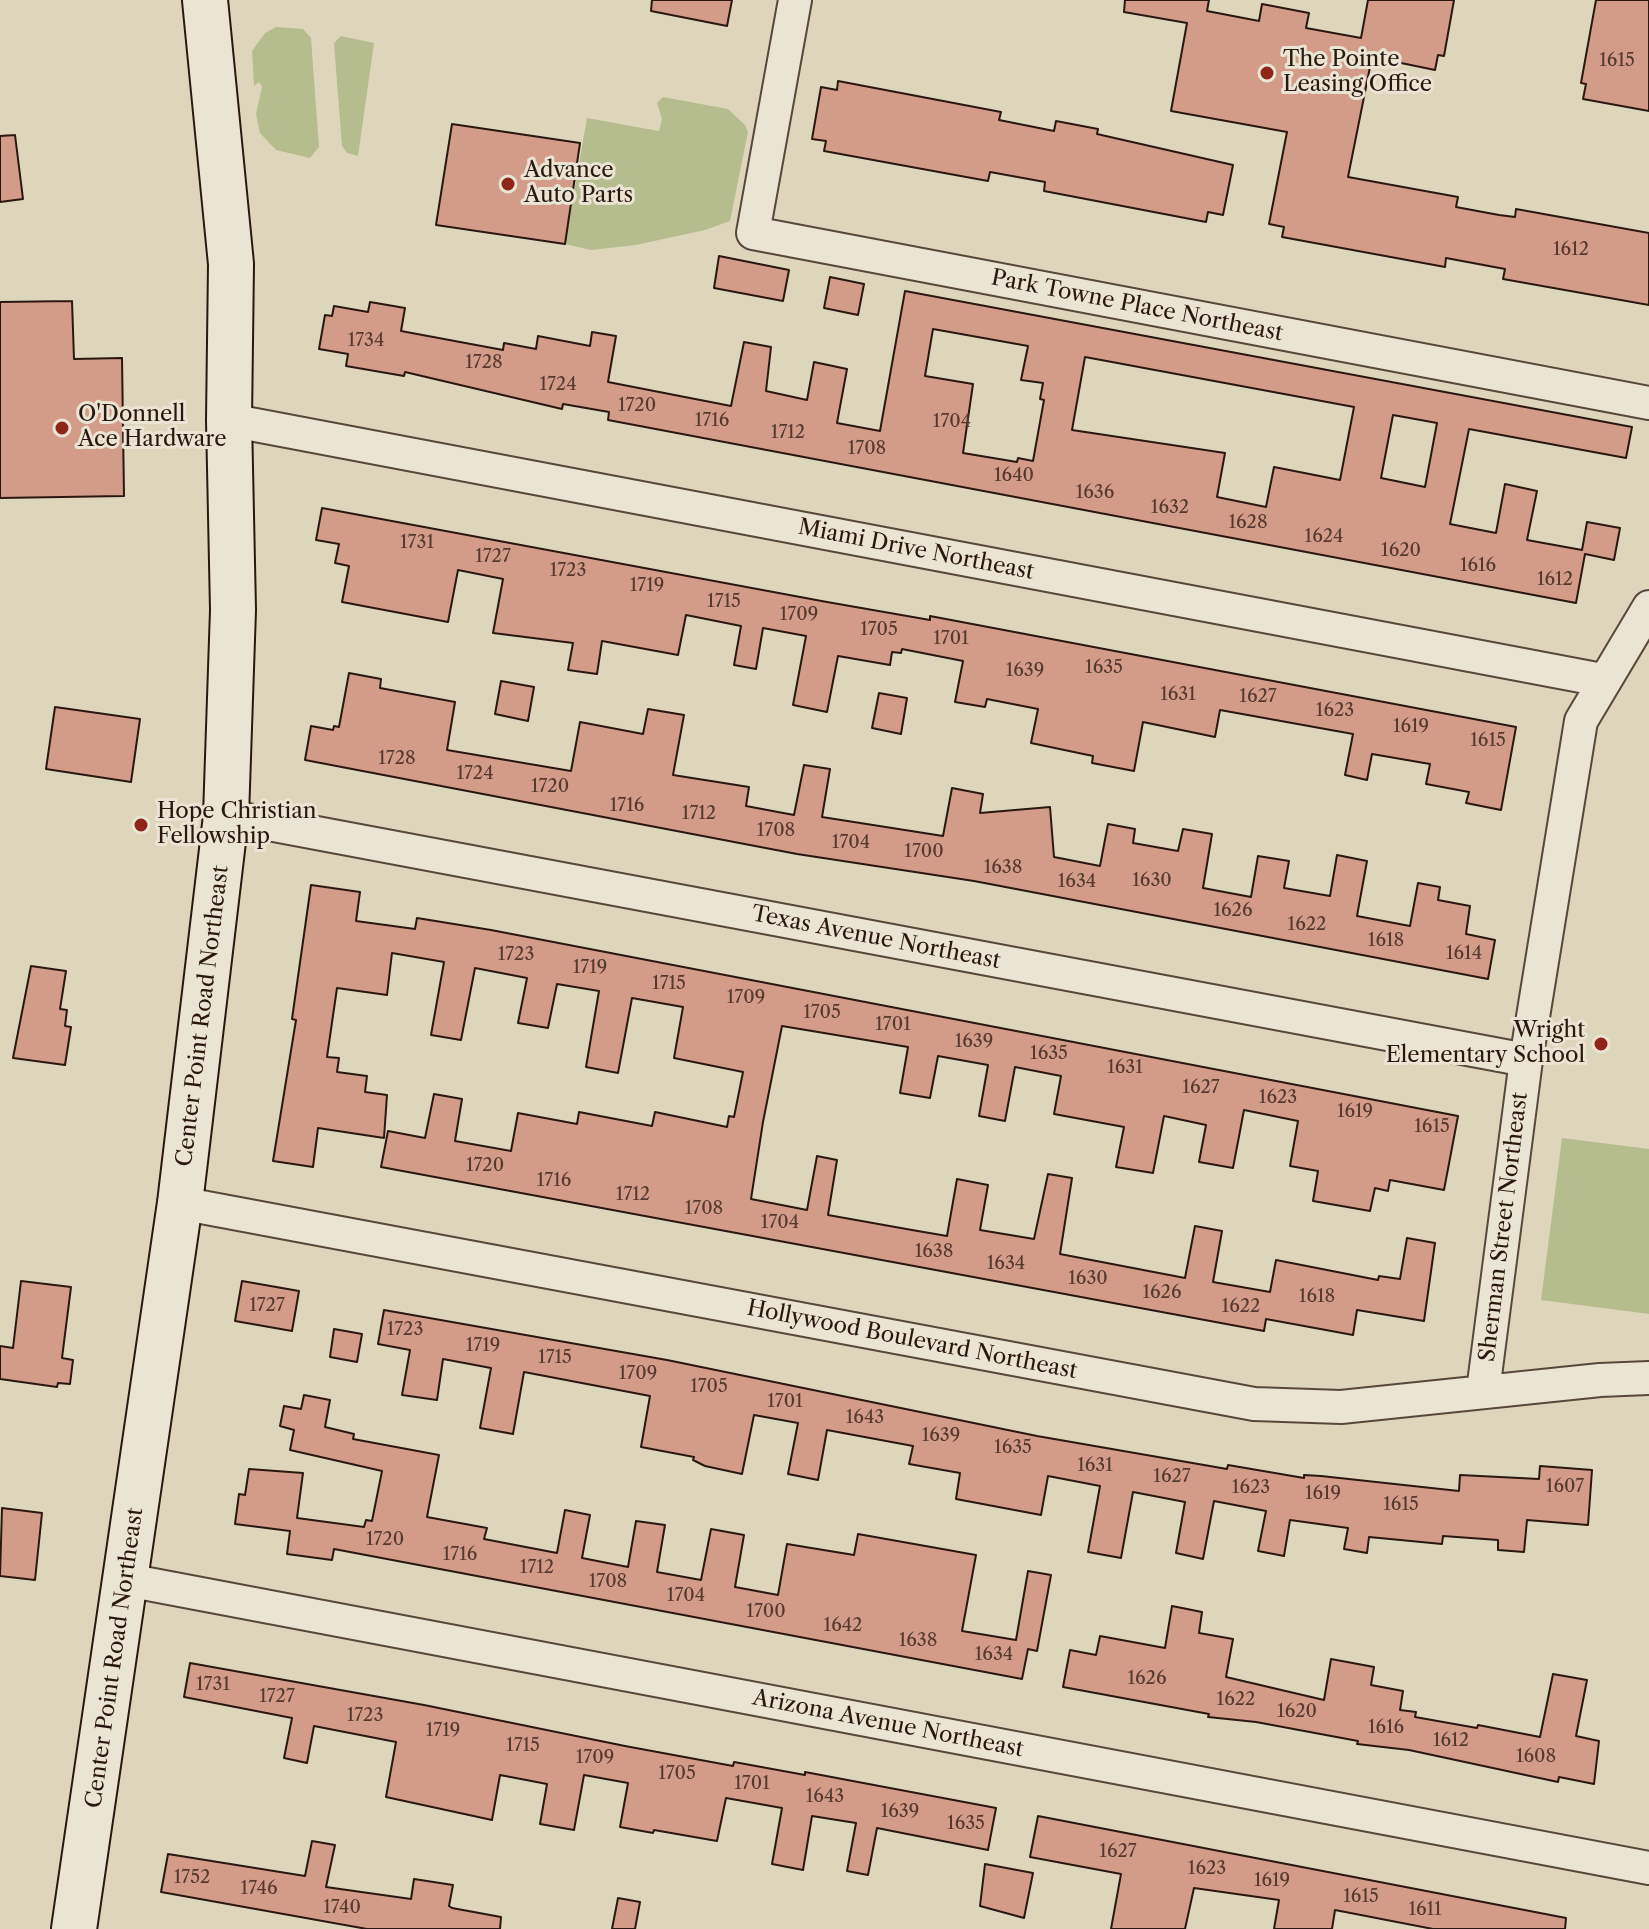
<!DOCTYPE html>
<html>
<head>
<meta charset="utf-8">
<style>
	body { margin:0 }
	canvas { display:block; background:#ded6bb }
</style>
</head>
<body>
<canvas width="1649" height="1929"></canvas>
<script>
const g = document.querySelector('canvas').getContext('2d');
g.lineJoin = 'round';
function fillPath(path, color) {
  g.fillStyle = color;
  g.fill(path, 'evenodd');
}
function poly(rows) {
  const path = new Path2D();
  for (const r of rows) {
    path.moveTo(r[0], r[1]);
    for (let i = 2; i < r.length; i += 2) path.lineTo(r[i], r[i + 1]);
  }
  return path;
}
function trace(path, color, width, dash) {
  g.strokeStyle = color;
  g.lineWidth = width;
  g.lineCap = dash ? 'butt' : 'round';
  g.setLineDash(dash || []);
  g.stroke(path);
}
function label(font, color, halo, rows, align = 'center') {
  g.font = font + ' "Libre Caslon Text",serif';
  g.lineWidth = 6;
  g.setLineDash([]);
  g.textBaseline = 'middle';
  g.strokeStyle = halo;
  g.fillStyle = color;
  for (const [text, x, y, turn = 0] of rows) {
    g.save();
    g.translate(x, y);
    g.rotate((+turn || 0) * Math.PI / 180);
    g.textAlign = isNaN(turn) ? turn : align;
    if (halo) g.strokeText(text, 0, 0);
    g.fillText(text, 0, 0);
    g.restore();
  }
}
fillPath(poly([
	[276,27,303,29,311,38,319,147,310,158,276,150,260,133,256,114,262,87,259,82,254,86,252,51,265,33],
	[341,36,374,43,358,156,347,153,342,146,334,43],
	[663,97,728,109,745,125,748,132,730,221,705,230,636,245,591,250,565,244,587,118,659,131,662,119,657,103],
	[1562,1138,1649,1149,1649,1314,1541,1300]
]), '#b5bd8e');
const building = poly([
	[652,0,732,0,727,26,651,11,652,0],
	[1125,0,1209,0,1207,11,1259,21,1262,4,1309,13,1306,28,1361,38,1368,0,1454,0,1444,56,1438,55,1435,70,1372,57,1348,177,1458,197,1456,207,1499,215,1515,217,1516,209,1649,233,1649,305,1503,279,1505,269,1446,258,1445,267,1282,237,1284,227,1269,224,1287,132,1171,111,1187,23,1124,12,1125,0],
	[1596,0,1649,0,1649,111,1583,99,1586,84,1581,83,1596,0],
	[838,81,1001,112,999,120,1054,131,1056,121,1098,129,1097,134,1233,165,1223,215,1208,212,1206,222,1044,191,1045,182,990,172,988,181,824,151,826,141,812,139,821,87,837,90,838,81],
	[452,124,580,143,565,244,436,225,452,124],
	[15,135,23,199,0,202,0,136,15,135],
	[719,256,789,270,783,301,714,288,719,256],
	[830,277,864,284,858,315,824,308,830,277],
	[905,291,1632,427,1626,458,1469,429,1450,524,1496,533,1505,484,1537,491,1527,540,1582,550,1587,522,1620,528,1614,560,1585,554,1576,603,608,420,609,412,563,404,562,409,405,372,404,376,346,366,348,354,319,349,325,315,332,316,334,306,368,312,370,302,405,308,401,331,503,350,504,343,536,349,538,336,590,346,592,332,616,336,608,382,731,406,744,342,771,347,766,391,807,400,814,362,847,369,837,423,880,431,905,291],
	[933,329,1028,346,1021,380,1043,383,1040,399,1044,400,1033,461,1018,458,1017,462,963,453,973,384,925,376,933,329],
	[1085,357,1354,407,1340,480,1274,467,1266,507,1217,497,1225,453,1072,430,1085,357],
	[1393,415,1437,423,1425,487,1381,478,1393,415],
	[72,301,74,359,122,358,124,496,0,498,0,302,72,301],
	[322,508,827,602,930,620,930,616,1516,727,1501,810,1466,803,1469,792,1426,784,1430,764,1372,754,1367,780,1345,775,1353,734,1220,710,1215,737,1143,722,1134,771,1092,763,1093,756,1031,743,1038,709,987,699,985,707,955,702,963,661,902,649,901,653,892,652,890,665,838,656,827,712,793,705,806,636,763,628,756,669,734,665,741,626,686,615,678,655,602,641,597,674,568,670,573,643,493,633,503,579,458,570,448,622,342,602,349,566,335,563,339,544,316,540,322,508],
	[349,673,381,679,380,688,455,702,447,750,571,771,580,722,643,734,648,709,684,715,673,775,749,787,746,806,794,815,804,765,830,769,822,817,943,836,952,788,983,794,980,813,1050,807,1054,857,1100,866,1108,824,1135,829,1133,843,1178,851,1183,829,1212,834,1203,888,1251,897,1258,856,1289,861,1284,888,1330,896,1337,855,1367,861,1357,916,1410,926,1418,883,1440,887,1438,900,1470,906,1466,934,1495,940,1488,979,974,881,797,854,305,760,311,726,333,730,334,726,339,727,349,673],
	[501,681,534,687,528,721,495,714,501,681],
	[879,693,907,698,901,734,872,728,879,693],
	[55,707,140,719,131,782,46,769,55,707],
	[311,885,360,892,356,921,415,929,417,918,491,930,1458,1116,1444,1190,1390,1180,1388,1191,1375,1188,1370,1211,1313,1201,1318,1171,1290,1166,1298,1121,1244,1110,1233,1168,1199,1162,1206,1125,1164,1116,1153,1173,1116,1167,1124,1127,1054,1114,1061,1076,1015,1067,1005,1121,979,1116,988,1065,938,1056,930,1098,900,1093,908,1047,782,1026,763,1122,751,1199,807,1210,817,1156,837,1160,828,1215,912,1230,947,1236,957,1179,988,1185,980,1230,1034,1239,1048,1174,1072,1178,1060,1254,1185,1278,1195,1226,1222,1231,1213,1282,1270,1292,1276,1260,1378,1280,1379,1276,1400,1279,1407,1238,1435,1243,1424,1321,1357,1310,1353,1335,1266,1319,1264,1331,381,1167,388,1131,425,1138,434,1094,462,1099,455,1141,511,1151,518,1113,577,1124,579,1112,652,1126,655,1112,727,1127,729,1116,734,1117,743,1072,674,1058,683,1007,632,998,618,1073,586,1067,599,991,557,984,548,1028,518,1023,527,978,475,968,461,1040,431,1035,444,962,392,953,387,995,337,988,327,1057,339,1058,337,1072,367,1076,365,1092,387,1095,384,1138,318,1128,313,1167,273,1161,296,1020,292,1019,311,885],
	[31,966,66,971,60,1009,67,1010,65,1026,71,1027,65,1065,13,1058,31,966],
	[21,1281,71,1287,62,1358,73,1360,70,1384,58,1383,57,1387,0,1379,0,1346,13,1348,21,1281],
	[242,1281,299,1291,292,1331,235,1321,242,1281],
	[384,1310,667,1360,1037,1436,1227,1469,1228,1465,1304,1478,1304,1475,1321,1476,1459,1491,1460,1475,1539,1479,1540,1466,1592,1470,1588,1525,1527,1520,1524,1552,1498,1550,1498,1540,1443,1536,1442,1544,1369,1537,1367,1553,1344,1549,1348,1528,1290,1520,1284,1556,1258,1551,1266,1511,1214,1501,1203,1559,1176,1553,1185,1502,1133,1492,1121,1558,1088,1552,1100,1486,1048,1476,1041,1515,956,1499,960,1473,909,1464,913,1446,827,1430,818,1480,788,1474,798,1423,754,1415,742,1474,705,1466,693,1460,694,1457,641,1447,650,1396,524,1372,513,1434,480,1428,491,1368,443,1359,437,1400,402,1395,410,1350,378,1344,384,1310],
	[334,1329,362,1334,357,1362,330,1357,334,1329],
	[304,1395,330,1400,325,1427,354,1434,353,1439,439,1455,427,1517,487,1528,484,1539,557,1553,565,1510,590,1515,582,1558,628,1567,636,1521,665,1525,657,1572,701,1580,711,1529,744,1535,735,1587,778,1595,787,1544,854,1555,858,1534,976,1555,962,1631,1016,1640,1028,1571,1051,1575,1037,1651,1028,1649,1022,1679,334,1549,332,1560,287,1554,290,1531,235,1524,239,1494,245,1495,249,1469,303,1473,297,1518,364,1527,366,1520,372,1521,382,1471,290,1450,294,1430,280,1426,284,1406,301,1409,304,1395],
	[2,1508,42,1513,35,1580,0,1576,2,1508],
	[1172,1606,1202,1612,1199,1633,1233,1639,1226,1677,1324,1700,1331,1659,1374,1667,1371,1685,1403,1691,1400,1710,1416,1712,1415,1717,1477,1728,1478,1725,1540,1737,1553,1674,1587,1680,1576,1736,1599,1741,1594,1784,1559,1777,1558,1782,1409,1750,1357,1744,1358,1741,1256,1722,1208,1717,1209,1714,1063,1687,1070,1650,1096,1655,1100,1636,1165,1648,1172,1606],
	[190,1663,424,1705,625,1746,733,1766,734,1762,805,1775,805,1772,996,1808,988,1850,877,1828,868,1875,847,1871,856,1823,812,1816,803,1870,772,1864,782,1808,726,1798,717,1841,654,1830,653,1833,620,1827,628,1783,584,1775,574,1830,540,1824,547,1784,500,1775,492,1820,386,1797,396,1742,314,1726,307,1763,284,1758,292,1718,184,1697,190,1663],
	[1038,1816,1566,1918,1565,1929,1433,1929,1335,1910,1332,1929,1274,1929,1279,1900,1194,1888,1185,1929,1111,1929,1121,1874,1030,1857,1038,1816],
	[312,1841,335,1845,326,1887,411,1899,414,1879,453,1885,449,1906,452,1908,501,1917,500,1929,367,1929,161,1892,168,1854,305,1876,312,1841],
	[985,1864,1033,1873,1024,1918,980,1906,985,1864],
	[618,1898,640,1902,635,1929,612,1929,618,1898]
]);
fillPath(building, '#d39c89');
trace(building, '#2a1810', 2);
const street = poly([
	[795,0,753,233,1649,403],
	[229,420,1602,680],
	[226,816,1526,1060],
	[180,1203,1254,1404,1341,1407,1600,1380,1649,1378],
	[1483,1391,1526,1060,1581,721,1649,607],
	[127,1580,1649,1868]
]);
const secondary = poly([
	[74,1929,180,1203,226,816,233,610,229,420,231,264,205,0]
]);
trace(street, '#57483b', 36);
trace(secondary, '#2a1810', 48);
trace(street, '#eae4d3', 32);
trace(secondary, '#eae4d3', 44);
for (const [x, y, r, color] of [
	[1267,73,8,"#8f2418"],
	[508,184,8,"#8f2418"],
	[62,428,8,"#8f2418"],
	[141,825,8,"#8f2418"],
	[1601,1044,8,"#8f2418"]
]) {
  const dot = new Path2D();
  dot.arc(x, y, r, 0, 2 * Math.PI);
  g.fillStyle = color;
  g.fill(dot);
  trace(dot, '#eae4d3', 3);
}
label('18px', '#54392e', null, [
	["1615",1617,61],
	["1612",1571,250],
	["1734",366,341],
	["1728",484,363],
	["1724",558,385],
	["1720",637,406],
	["1716",712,421],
	["1704",952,422],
	["1712",788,433],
	["1708",867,449],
	["1640",1014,476],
	["1636",1095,493],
	["1632",1170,508],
	["1628",1248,523],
	["1624",1324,537],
	["1731",417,543],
	["1620",1401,551],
	["1727",493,557],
	["1616",1478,566],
	["1723",568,571],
	["1612",1555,580],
	["1719",647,586],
	["1715",724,602],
	["1709",799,615],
	["1705",879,630],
	["1701",951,639],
	["1635",1104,668],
	["1639",1025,671],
	["1631",1178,695],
	["1627",1258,697],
	["1623",1335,711],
	["1619",1411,727],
	["1615",1488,741],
	["1728",397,759],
	["1724",475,774],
	["1720",550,787],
	["1716",627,806],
	["1712",699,814],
	["1708",776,831],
	["1704",851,843],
	["1700",924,852],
	["1638",1003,868],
	["1630",1152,881],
	["1634",1077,882],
	["1626",1233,911],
	["1622",1307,925],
	["1618",1386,941],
	["1614",1464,954],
	["1723",516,955],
	["1719",590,968],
	["1715",669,984],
	["1709",746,998],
	["1705",822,1013],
	["1701",893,1025],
	["1639",974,1042],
	["1635",1049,1054],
	["1631",1125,1068],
	["1627",1201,1088],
	["1623",1278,1098],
	["1619",1355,1112],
	["1615",1432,1127],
	["1720",485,1166],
	["1716",554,1181],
	["1712",633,1195],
	["1708",704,1209],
	["1704",780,1223],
	["1638",934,1252],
	["1634",1006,1264],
	["1630",1088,1279],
	["1626",1162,1293],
	["1618",1317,1297],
	["1727",267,1306],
	["1622",1241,1307],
	["1723",405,1330],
	["1719",483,1346],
	["1715",555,1358],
	["1709",638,1374],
	["1705",709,1387],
	["1701",785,1402],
	["1643",865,1418],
	["1639",941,1436],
	["1635",1013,1448],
	["1631",1095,1466],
	["1627",1172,1477],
	["1607",1565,1487],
	["1623",1251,1488],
	["1619",1323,1494],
	["1615",1401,1505],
	["1720",385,1540],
	["1716",460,1555],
	["1712",537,1568],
	["1708",608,1582],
	["1704",686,1596],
	["1700",766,1612],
	["1642",843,1626],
	["1638",918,1641],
	["1634",994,1655],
	["1626",1147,1679],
	["1731",213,1685],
	["1727",277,1697],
	["1622",1236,1700],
	["1620",1297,1712],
	["1723",365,1716],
	["1616",1386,1728],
	["1719",443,1731],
	["1612",1451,1741],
	["1715",523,1746],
	["1608",1536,1757],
	["1709",595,1758],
	["1705",677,1774],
	["1701",752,1784],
	["1643",825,1797],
	["1639",900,1812],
	["1635",966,1824],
	["1627",1118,1852],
	["1623",1207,1869],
	["1752",192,1878],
	["1619",1272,1881],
	["1746",259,1889],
	["1615",1361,1897],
	["1740",342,1908],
	["1611",1425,1910]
]);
label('22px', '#2a1810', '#eae4d3', [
	["The Pointe",1283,60],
	["Leasing Office",1283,85],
	["Advance",524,171],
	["Auto Parts",524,196],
	["O'Donnell",78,415],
	["Ace Hardware",78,440],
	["Hope Christian",157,812],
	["Fellowship",157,837],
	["Wright",1585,1031,"right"],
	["Elementary School",1585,1056,"right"]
], 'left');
label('22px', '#2a1810', '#eae4d3', [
	["Park Towne Place Northeast",1137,306,11],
	["Miami Drive Northeast",916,550,11],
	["Texas Avenue Northeast",876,938,11],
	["Center Point Road Northeast",203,1016,-83],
	["Sherman Street Northeast",1504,1227,-83],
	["Hollywood Boulevard Northeast",912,1340,11],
	["Center Point Road Northeast",115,1658,-82],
	["Arizona Avenue Northeast",888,1724,11]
]);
</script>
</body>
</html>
